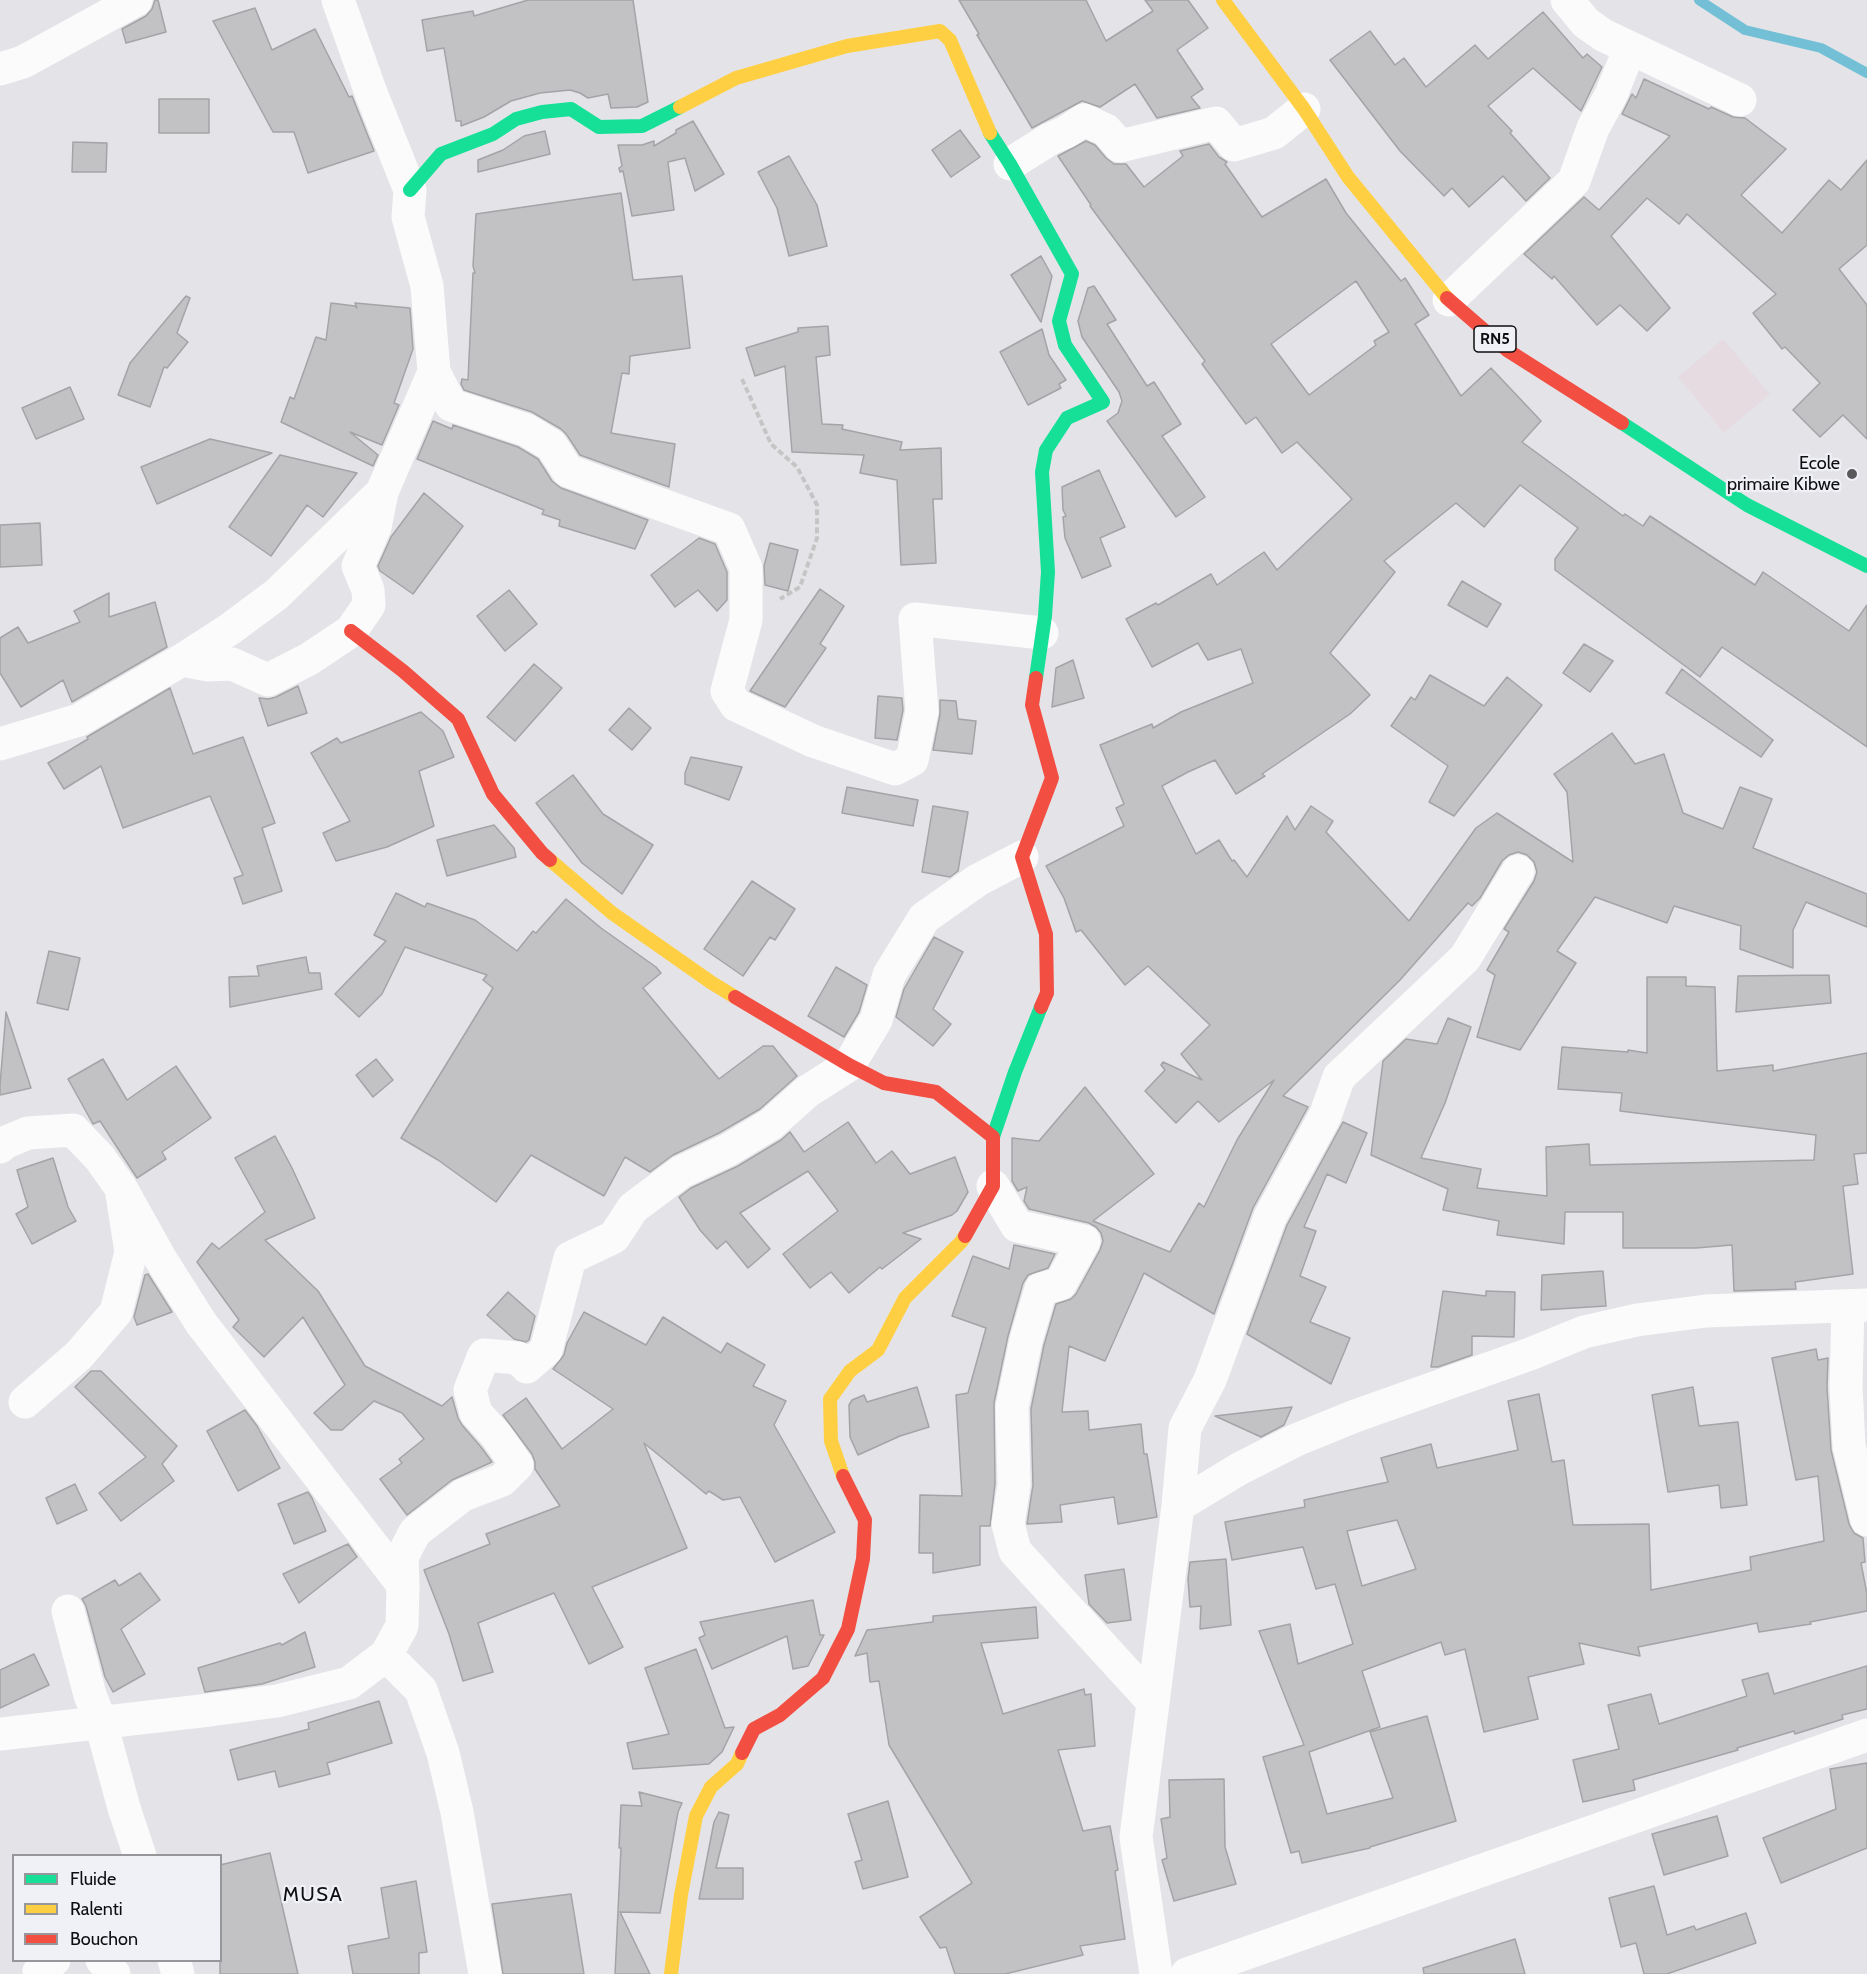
<!DOCTYPE html>
<html>
<head>
<meta charset="utf-8">
<style>
	body { margin:0 }
	#map { position:relative; width:1867px; height:1974px; overflow:hidden; background:#e4e4e8; font-family:Cabin,sans-serif }
	canvas { display:block }
	.legend { position:absolute; left:12px; top:1854px; width:210px; height:108px; box-sizing:border-box; background:#f0f1f7; border:2px solid #96969b; margin:0; padding:8px 10px; list-style:none; font-size:18px; color:#0e0e10 }
	.legend li { display:flex; align-items:center; gap:12px; height:30px }
	.legend b { width:30px; border:2px solid #96969b }
</style>
</head>
<body>
<div id="map">
<canvas width="1867" height="1974"></canvas>
<ul class="legend">
<li><b style="height:8px;background:#16e098"></b>Fluide</li>
<li><b style="height:8px;background:#ffcf43"></b>Ralenti</li>
<li><b style="height:8px;background:#f24e42"></b>Bouchon</li>
</ul>
</div>
<script>
const g = document.querySelector('canvas').getContext('2d');
g.lineJoin = 'round';
function fillPath(path, color) {
  g.fillStyle = color;
  g.fill(path, 'evenodd');
}
function poly(rows) {
  const path = new Path2D();
  for (const r of rows) {
    path.moveTo(r[0], r[1]);
    for (let i = 2; i < r.length; i += 2) path.lineTo(r[i], r[i + 1]);
  }
  return path;
}
function trace(path, color, width, dash) {
  g.strokeStyle = color;
  g.lineWidth = width;
  g.lineCap = dash ? 'butt' : 'round';
  g.setLineDash(dash || []);
  g.stroke(path);
}
function label(font, color, halo, rows, align = 'center') {
  g.font = font + ' Cabin,sans-serif';
  g.lineWidth = 4.5;
  g.setLineDash([]);
  g.textBaseline = 'middle';
  g.strokeStyle = halo;
  g.fillStyle = color;
  for (const [text, x, y, turn = 0] of rows) {
    g.save();
    g.translate(x, y);
    g.rotate((+turn || 0) * Math.PI / 180);
    g.textAlign = isNaN(turn) ? turn : align;
    if (halo) g.strokeText(text, 0, 0);
    g.fillText(text, 0, 0);
    g.restore();
  }
}
fillPath(poly([
	[1723,339,1770,394,1724,433,1678,377]
]), '#e7dbe2');
trace(poly([
	[1699,0,1745,30,1821,48,1867,73]
]), '#73c0d6', 10);
const building = poly([
	[155,0,158,0,166,32,126,43,122,29,146,16,152,9,155,0],
	[528,0,633,0,648,102,637,107,611,108,608,94,588,98,580,93,570,90,540,93,511,101,484,117,461,126,461,121,456,121,444,48,427,51,422,20,473,11,474,16,528,0],
	[959,0,1086,0,1106,41,1153,11,1145,0,1188,0,1208,28,1177,50,1203,89,1191,97,1200,108,1157,118,1135,84,1100,107,1082,101,1032,128,977,35,979,34,959,0],
	[255,8,272,50,315,29,349,97,352,96,374,151,308,173,294,132,273,132,213,21,255,8],
	[1543,12,1583,58,1587,54,1602,67,1581,111,1533,68,1488,106,1512,131,1510,133,1550,178,1526,201,1503,176,1469,207,1452,188,1444,196,1400,151,1330,60,1370,31,1395,65,1404,58,1426,87,1475,45,1488,59,1543,12],
	[1644,79,1709,109,1711,107,1733,117,1745,118,1786,149,1741,195,1782,233,1829,180,1841,190,1867,160,1867,245,1839,269,1867,305,1867,439,1843,415,1820,437,1793,410,1820,383,1785,347,1782,349,1753,313,1776,294,1687,214,1679,224,1647,198,1611,236,1670,308,1647,331,1620,305,1597,325,1554,276,1552,279,1524,254,1584,197,1599,210,1670,136,1622,114,1632,94,1636,98,1644,79],
	[159,99,209,99,209,133,159,133,159,99],
	[693,121,724,174,695,191,685,158,668,162,674,210,632,216,623,171,620,172,619,168,622,166,618,145,642,145,654,141,654,146,676,133,676,130,693,121],
	[960,130,980,157,951,177,932,150,960,130],
	[545,131,550,154,478,172,478,160,503,150,524,136,545,131],
	[1086,141,1095,145,1106,158,1114,164,1126,164,1144,187,1183,156,1180,151,1209,144,1219,157,1227,162,1225,164,1262,217,1326,179,1346,213,1401,281,1405,278,1429,315,1415,324,1461,396,1491,368,1541,421,1522,442,1623,516,1625,514,1643,526,1650,516,1755,585,1763,572,1849,631,1867,605,1867,747,1722,647,1700,677,1555,570,1555,559,1578,528,1520,485,1484,527,1456,503,1384,561,1395,572,1330,653,1370,695,1350,714,1262,774,1265,776,1236,794,1215,760,1188,772,1162,786,1196,854,1219,840,1232,861,1234,860,1247,877,1287,816,1295,830,1311,806,1333,821,1326,832,1409,921,1476,828,1497,813,1573,862,1567,792,1554,774,1612,733,1635,764,1664,754,1683,813,1723,829,1740,787,1772,799,1753,848,1867,894,1867,927,1806,902,1793,930,1793,968,1740,949,1741,926,1674,906,1667,923,1595,897,1557,951,1576,963,1520,1050,1477,1037,1495,975,1487,970,1509,932,1504,929,1534,881,1537,872,1534,862,1527,855,1518,852,1509,855,1502,861,1480,898,1472,906,1468,903,1400,980,1283,1096,1308,1107,1253,1208,1214,1314,1144,1273,1105,1361,1069,1346,1062,1412,1088,1411,1089,1430,1141,1424,1144,1454,1147,1454,1157,1517,1118,1524,1114,1497,1060,1505,1062,1522,1027,1524,1033,1485,1031,1409,1044,1345,1056,1304,1071,1299,1076,1294,1100,1250,1103,1241,1101,1233,1096,1227,1089,1223,1029,1209,1024,1201,1027,1187,1018,1191,1012,1181,1012,1138,1039,1141,1085,1087,1154,1174,1093,1221,1170,1252,1199,1203,1204,1207,1237,1140,1274,1080,1219,1122,1198,1101,1176,1123,1145,1091,1165,1070,1161,1065,1163,1062,1202,1080,1181,1054,1210,1025,1148,966,1125,985,1081,930,1076,932,1064,898,1046,866,1124,826,1116,808,1124,804,1100,745,1152,724,1153,728,1181,712,1253,683,1241,649,1208,660,1198,643,1152,667,1126,619,1156,603,1158,605,1211,574,1217,585,1264,552,1277,570,1352,499,1297,442,1282,453,1256,417,1246,424,1202,364,1205,361,1090,206,1091,205,1058,156,1086,141],
	[1356,281,1389,332,1374,341,1376,345,1309,395,1271,344,1356,281],
	[73,142,107,143,106,172,72,172,73,142],
	[789,156,817,205,827,246,789,256,777,208,758,172,789,156],
	[621,193,633,280,682,276,690,348,630,356,629,374,622,373,611,433,675,444,669,487,580,455,567,435,561,429,532,412,464,390,461,384,462,379,468,380,473,273,475,273,473,266,476,214,621,193],
	[1041,256,1052,276,1041,322,1011,275,1041,256],
	[1094,286,1116,320,1107,324,1147,386,1154,382,1181,424,1162,436,1205,497,1176,517,1107,421,1118,413,1122,401,1119,392,1082,337,1078,321,1088,288,1094,286],
	[186,296,190,298,177,333,188,342,167,368,164,367,150,407,118,395,130,363,186,296],
	[331,303,355,306,357,308,355,303,410,308,413,349,394,403,399,405,382,445,350,432,378,455,373,466,281,422,290,397,294,399,316,337,326,340,331,303],
	[828,326,830,355,816,357,822,424,843,425,842,429,902,442,900,450,941,448,942,499,933,499,936,563,901,565,897,480,860,473,864,455,792,452,785,366,755,376,746,348,798,332,798,328,828,326],
	[1042,329,1049,355,1066,380,1059,384,1061,388,1028,405,1000,352,1042,329],
	[70,387,84,419,36,439,22,408,70,387],
	[433,421,452,429,453,425,518,447,538,459,552,481,561,488,648,520,635,549,559,526,560,520,542,514,544,510,417,459,433,421],
	[210,439,272,453,157,504,141,467,210,439],
	[280,455,357,473,323,517,307,505,271,556,229,527,280,455],
	[1099,470,1125,527,1100,538,1111,566,1082,578,1065,538,1063,517,1066,516,1063,510,1062,487,1099,470],
	[424,493,463,526,413,594,380,571,378,566,391,537,424,493],
	[40,523,42,565,0,567,0,525,40,523],
	[699,538,715,544,727,572,727,600,717,611,698,590,675,607,651,575,699,538],
	[770,543,798,550,788,591,765,585,764,566,770,543],
	[1462,581,1501,604,1487,627,1448,605,1462,581],
	[820,589,844,606,820,644,826,648,785,707,750,691,820,589],
	[509,590,537,624,505,651,477,616,509,590],
	[109,593,109,617,155,602,167,647,72,702,63,680,21,707,0,673,0,638,18,627,28,643,80,622,74,611,109,593],
	[1584,644,1613,661,1590,692,1563,673,1584,644],
	[1073,660,1084,698,1052,707,1056,668,1073,660],
	[534,664,562,688,515,741,487,717,534,664],
	[1682,669,1773,740,1761,757,1666,693,1682,669],
	[1430,675,1484,706,1507,677,1542,705,1454,816,1429,802,1448,766,1391,726,1411,697,1415,700,1430,675],
	[298,686,307,713,268,726,259,698,269,699,276,697,298,686],
	[170,688,193,754,243,737,275,823,262,828,282,891,243,904,234,878,243,875,210,796,123,828,101,766,64,789,48,763,88,739,87,737,170,688],
	[878,696,902,698,903,710,897,740,875,738,878,696],
	[940,700,956,701,958,719,976,721,972,754,933,750,940,714,940,700],
	[629,708,651,728,632,750,609,730,629,708],
	[421,712,443,731,454,757,419,771,434,826,387,847,336,861,323,833,350,821,311,753,337,738,341,743,421,712],
	[691,757,742,767,729,800,685,784,685,773,691,757],
	[573,775,603,814,653,845,622,894,582,863,536,803,573,775],
	[847,787,918,800,913,826,842,813,847,787],
	[933,806,968,812,958,871,950,877,922,872,933,806],
	[494,825,514,848,516,857,447,876,437,840,494,825],
	[752,881,795,909,775,940,770,937,743,976,704,949,752,881],
	[396,893,425,907,427,903,475,920,517,951,533,931,536,933,566,899,601,928,656,967,661,973,643,988,719,1079,763,1046,773,1046,797,1076,760,1109,719,1133,673,1155,650,1172,625,1157,604,1196,531,1155,496,1202,438,1160,401,1138,493,988,483,980,487,975,405,947,382,994,359,1017,335,994,386,941,374,935,396,893],
	[934,937,963,952,933,1009,951,1024,933,1046,896,1017,904,989,934,937],
	[49,951,80,958,68,1010,37,1003,49,951],
	[306,957,309,973,320,973,322,989,230,1007,229,977,259,976,257,966,306,957],
	[836,967,867,985,859,1012,844,1037,808,1016,836,967],
	[1829,975,1831,1003,1736,1012,1738,976,1829,975],
	[1647,977,1686,977,1686,986,1715,987,1717,1071,1773,1065,1773,1071,1867,1053,1867,1153,1854,1154,1858,1184,1843,1186,1853,1274,1795,1282,1796,1289,1734,1291,1732,1245,1696,1248,1623,1248,1623,1212,1565,1212,1564,1244,1497,1235,1499,1221,1443,1210,1448,1189,1371,1155,1383,1061,1406,1039,1437,1044,1448,1018,1471,1027,1445,1103,1421,1158,1481,1169,1477,1188,1547,1196,1546,1147,1589,1144,1590,1165,1814,1160,1816,1135,1620,1111,1622,1093,1558,1089,1562,1047,1628,1052,1628,1050,1647,1053,1647,977],
	[6,1012,31,1088,0,1095,0,1085,6,1012],
	[103,1059,127,1100,176,1066,211,1118,162,1152,166,1159,137,1178,100,1121,93,1124,68,1079,103,1059],
	[376,1059,393,1080,373,1097,356,1075,376,1059],
	[848,1122,876,1163,892,1151,910,1174,955,1157,968,1192,957,1211,952,1215,903,1233,921,1239,882,1269,880,1267,849,1293,831,1272,810,1288,783,1254,838,1211,808,1171,740,1213,770,1249,748,1268,726,1241,717,1249,700,1230,679,1197,691,1188,738,1166,781,1140,790,1132,804,1152,848,1122],
	[1343,1122,1367,1133,1346,1183,1327,1174,1304,1227,1316,1231,1300,1276,1326,1287,1310,1322,1350,1338,1331,1384,1247,1334,1287,1225,1343,1122],
	[275,1136,292,1168,315,1218,265,1240,318,1291,365,1366,442,1406,452,1397,458,1418,462,1425,481,1447,492,1462,452,1480,407,1515,380,1479,402,1463,399,1459,424,1439,402,1413,374,1401,342,1430,331,1430,314,1413,345,1385,303,1317,264,1357,233,1327,239,1320,197,1262,212,1243,219,1249,265,1212,235,1158,275,1136],
	[53,1158,68,1207,76,1221,32,1244,16,1214,28,1207,17,1170,53,1158],
	[1014,1245,1055,1254,1048,1268,1028,1275,1023,1283,1008,1336,994,1403,995,1484,990,1526,980,1526,980,1565,933,1573,933,1553,919,1553,920,1495,962,1496,956,1395,968,1393,986,1328,952,1316,972,1258,973,1256,1009,1269,1014,1245],
	[1603,1271,1606,1306,1541,1310,1542,1275,1603,1271],
	[148,1274,172,1312,137,1325,134,1317,145,1275,148,1274],
	[1443,1291,1486,1296,1486,1291,1515,1292,1514,1337,1472,1336,1472,1355,1438,1367,1431,1367,1443,1291],
	[508,1292,535,1316,529,1340,526,1342,514,1339,487,1315,508,1292],
	[584,1312,646,1345,663,1317,721,1353,727,1343,765,1365,753,1386,786,1401,774,1425,835,1532,775,1562,740,1497,723,1500,709,1491,706,1494,644,1443,687,1548,592,1587,623,1647,589,1664,554,1593,478,1623,493,1672,463,1681,449,1634,424,1570,490,1544,486,1534,560,1506,535,1469,535,1462,532,1454,503,1415,526,1398,562,1449,613,1409,553,1369,564,1355,567,1343,584,1312],
	[1816,1349,1818,1360,1828,1358,1827,1387,1831,1450,1849,1524,1854,1533,1863,1538,1865,1562,1861,1563,1867,1594,1867,1611,1810,1622,1811,1624,1759,1632,1757,1623,1638,1647,1640,1656,1579,1643,1584,1664,1528,1677,1538,1719,1484,1732,1465,1649,1445,1655,1441,1642,1362,1671,1380,1727,1309,1752,1327,1814,1393,1798,1370,1732,1427,1716,1456,1821,1370,1847,1370,1848,1302,1863,1299,1851,1291,1853,1263,1757,1304,1745,1259,1631,1290,1624,1298,1664,1353,1644,1335,1584,1316,1589,1303,1547,1232,1560,1225,1522,1305,1507,1304,1500,1388,1482,1381,1458,1431,1444,1437,1468,1518,1450,1508,1401,1539,1394,1552,1462,1564,1460,1573,1525,1649,1524,1651,1590,1751,1570,1750,1557,1824,1541,1818,1476,1796,1480,1772,1358,1816,1349],
	[1397,1520,1416,1569,1362,1586,1347,1531,1397,1520],
	[91,1371,101,1371,177,1446,162,1464,174,1481,121,1521,99,1493,146,1457,75,1387,91,1371],
	[917,1387,929,1427,900,1436,858,1455,850,1437,849,1405,852,1400,864,1395,867,1402,917,1387],
	[1693,1387,1699,1426,1738,1422,1747,1505,1721,1508,1719,1485,1668,1492,1652,1395,1693,1387],
	[1292,1407,1284,1425,1261,1437,1215,1416,1292,1407],
	[245,1410,257,1426,280,1468,238,1491,207,1431,245,1410],
	[75,1484,87,1510,57,1524,46,1498,75,1484],
	[308,1492,312,1498,326,1531,294,1544,278,1504,308,1492],
	[348,1544,357,1557,299,1603,283,1574,348,1544],
	[1226,1559,1231,1625,1200,1629,1201,1606,1190,1607,1188,1579,1190,1562,1226,1559],
	[1124,1569,1131,1620,1107,1623,1089,1604,1085,1575,1124,1569],
	[140,1573,160,1600,121,1629,145,1674,113,1692,105,1677,86,1606,82,1599,115,1580,119,1586,140,1573],
	[813,1600,820,1635,824,1635,808,1666,793,1669,787,1636,712,1669,699,1638,705,1635,700,1622,813,1600],
	[1036,1607,1038,1638,981,1643,1003,1714,1084,1689,1085,1695,1091,1694,1095,1746,1058,1750,1083,1831,1110,1826,1118,1870,1115,1871,1125,1939,1080,1946,1083,1955,1005,1974,955,1974,946,1947,940,1948,920,1917,972,1883,889,1745,879,1681,870,1682,867,1653,855,1656,867,1630,933,1622,933,1616,1036,1607],
	[305,1632,315,1667,262,1684,205,1692,198,1668,280,1643,282,1645,305,1632],
	[696,1649,725,1728,734,1727,722,1752,709,1764,633,1769,627,1743,669,1734,645,1668,696,1649],
	[34,1654,49,1685,0,1708,0,1670,34,1654],
	[1867,1666,1867,1709,1842,1715,1843,1719,1795,1734,1794,1731,1737,1748,1738,1750,1633,1780,1635,1790,1583,1802,1573,1760,1619,1749,1608,1705,1651,1694,1659,1724,1747,1696,1742,1680,1768,1673,1774,1694,1867,1666],
	[379,1701,392,1743,327,1763,330,1774,279,1787,275,1771,238,1780,230,1750,309,1729,308,1723,379,1701],
	[1867,1763,1867,1848,1781,1883,1763,1838,1836,1809,1830,1769,1867,1763],
	[1224,1779,1225,1847,1236,1884,1174,1901,1162,1860,1167,1858,1161,1819,1170,1817,1169,1780,1224,1779],
	[639,1792,682,1803,678,1812,660,1913,620,1912,650,1974,615,1974,621,1848,619,1848,621,1805,642,1806,639,1792],
	[888,1801,908,1877,863,1889,855,1862,862,1860,848,1814,888,1801],
	[719,1812,729,1815,716,1868,743,1868,743,1899,699,1899,714,1822,719,1812],
	[1717,1816,1728,1856,1664,1875,1652,1834,1717,1816],
	[270,1853,298,1974,220,1974,220,1865,270,1853],
	[416,1881,427,1952,419,1953,419,1974,353,1974,348,1946,389,1938,381,1888,416,1881],
	[1654,1886,1667,1935,1694,1926,1696,1930,1746,1913,1756,1943,1667,1974,1644,1974,1636,1943,1621,1947,1609,1898,1654,1886],
	[571,1894,584,1974,503,1974,492,1904,571,1894],
	[1515,1939,1525,1974,1424,1974,1423,1968,1515,1939]
]);
fillPath(building, '#c2c2c5');
trace(building, '#a4a4a7', 1.5);
trace(poly([
	[742,379,771,444,797,467,817,505,817,538,800,587,780,599]
]), '#c5c5c5', 4, [6, 3]);
trace(poly([
	[1567,0,1586,23,1603,35,1740,100],
	[0,69,23,62,136,0],
	[1010,164,1050,139,1066,132,1084,120,1106,130,1120,146,1216,123,1234,145,1274,133,1304,109],
	[1449,300,1574,181,1593,128,1611,95,1630,48],
	[434,372,451,405,526,430,551,445,568,471,729,529,746,568,746,620,727,691,736,705,813,741,895,769,912,760,922,711,915,619,1042,633],
	[182,660,208,665,232,664,268,680,309,659,351,631,369,605,368,590,358,566,375,527,382,492],
	[0,744,79,720,182,660,230,629,277,594,382,492,434,372,427,286,408,217,410,190,371,93,338,0],
	[0,1147,4,1143,28,1133,73,1130,99,1157,121,1188,131,1252,116,1312,79,1355,25,1402],
	[993,1186,1017,1226,1084,1241,1060,1284,1041,1289,1026,1340,1012,1407,1014,1485,1008,1524,1015,1551,1153,1702],
	[121,1188,160,1258,201,1323,403,1585],
	[1848,1306,1846,1386,1849,1446,1867,1520],
	[1178,1506,1239,1469,1296,1440,1355,1416,1530,1354,1584,1332,1637,1320,1706,1311,1867,1305],
	[68,1611,90,1695,101,1723,124,1808,140,1856],
	[386,1655,421,1690,443,1753,457,1812,485,1974],
	[0,1734,201,1711,277,1701,349,1683,386,1655,402,1626,403,1585,402,1557,415,1532,463,1495,502,1480,517,1465,496,1435,476,1413,470,1390,484,1355,518,1358,527,1367,546,1350,570,1258,614,1237,633,1208,681,1172,728,1150,771,1124,808,1091,849,1065,876,1020,889,975,924,918,978,880,1022,857],
	[102,1960,114,1974],
	[174,1960,178,1974],
	[40,1974,39,1971,54,1960],
	[1156,1974,1136,1837,1178,1506,1185,1428,1210,1380,1270,1217,1325,1116,1339,1077,1465,958,1518,871],
	[1187,1974,1867,1735]
]), '#fbfbfc', 33);
trace(poly([
	[990,133,1010,164,1072,274,1059,321,1065,345,1103,402,1067,418,1046,450,1042,472,1048,572,1045,616,1036,678],
	[410,190,441,154,493,134,516,119,542,112,571,109,599,127,642,126,680,107],
	[1622,423,1747,505,1867,566],
	[993,1137,1015,1072,1041,1007]
]), '#16e098', 14);
trace(poly([
	[1223,0,1304,109,1348,177,1447,298],
	[680,107,736,78,847,46,940,31,950,40,990,133],
	[550,860,612,913,712,983,735,997],
	[843,1476,831,1441,830,1399,850,1371,878,1350,905,1298,961,1242,965,1236],
	[671,1974,681,1895,696,1816,711,1787,737,1764,742,1753]
]), '#ffcf43', 14);
trace(poly([
	[1447,298,1507,350,1622,423],
	[351,631,403,671,458,719,493,794,542,853,550,860],
	[1036,678,1032,705,1052,778,1022,857,1046,934,1047,993,1041,1007],
	[735,997,849,1065,884,1083,936,1092,993,1137,993,1186,965,1236],
	[742,1753,754,1729,780,1715,823,1678,848,1629,863,1559,865,1520,843,1476]
]), '#f24e42', 14);
for (const [x, y, r, color] of [
	[1852,474,6,"#59595c"]
]) {
  const dot = new Path2D();
  dot.arc(x, y, r, 0, 2 * Math.PI);
  g.fillStyle = color;
  g.fill(dot);
  trace(dot, '#f0f1f7', 2);
}
for (const [x, y, w] of [
	[1495,339,42]
]) {
  const box = new Path2D();
  box.roundRect(x - w / 2, y - 13, w, 26, 4.5);
  g.fillStyle = '#f0f1f7';
  g.fill(box);
  trace(box, '#0e0e10', 1.5);
}
label('bold 16px', '#0e0e10', null, [
	["RN5",1495,339]
]);
label('18px', '#0e0e10', '#f0f1f7', [
	["Ecole",1840,464],
	["primaire Kibwe",1840,485]
], 'right');
g.letterSpacing = '1.5px';
label('20px', '#0e0e10', '#f0f1f7', [
	["MUSA",313,1895]
]);
g.letterSpacing = '0px';
</script>
</body>
</html>
